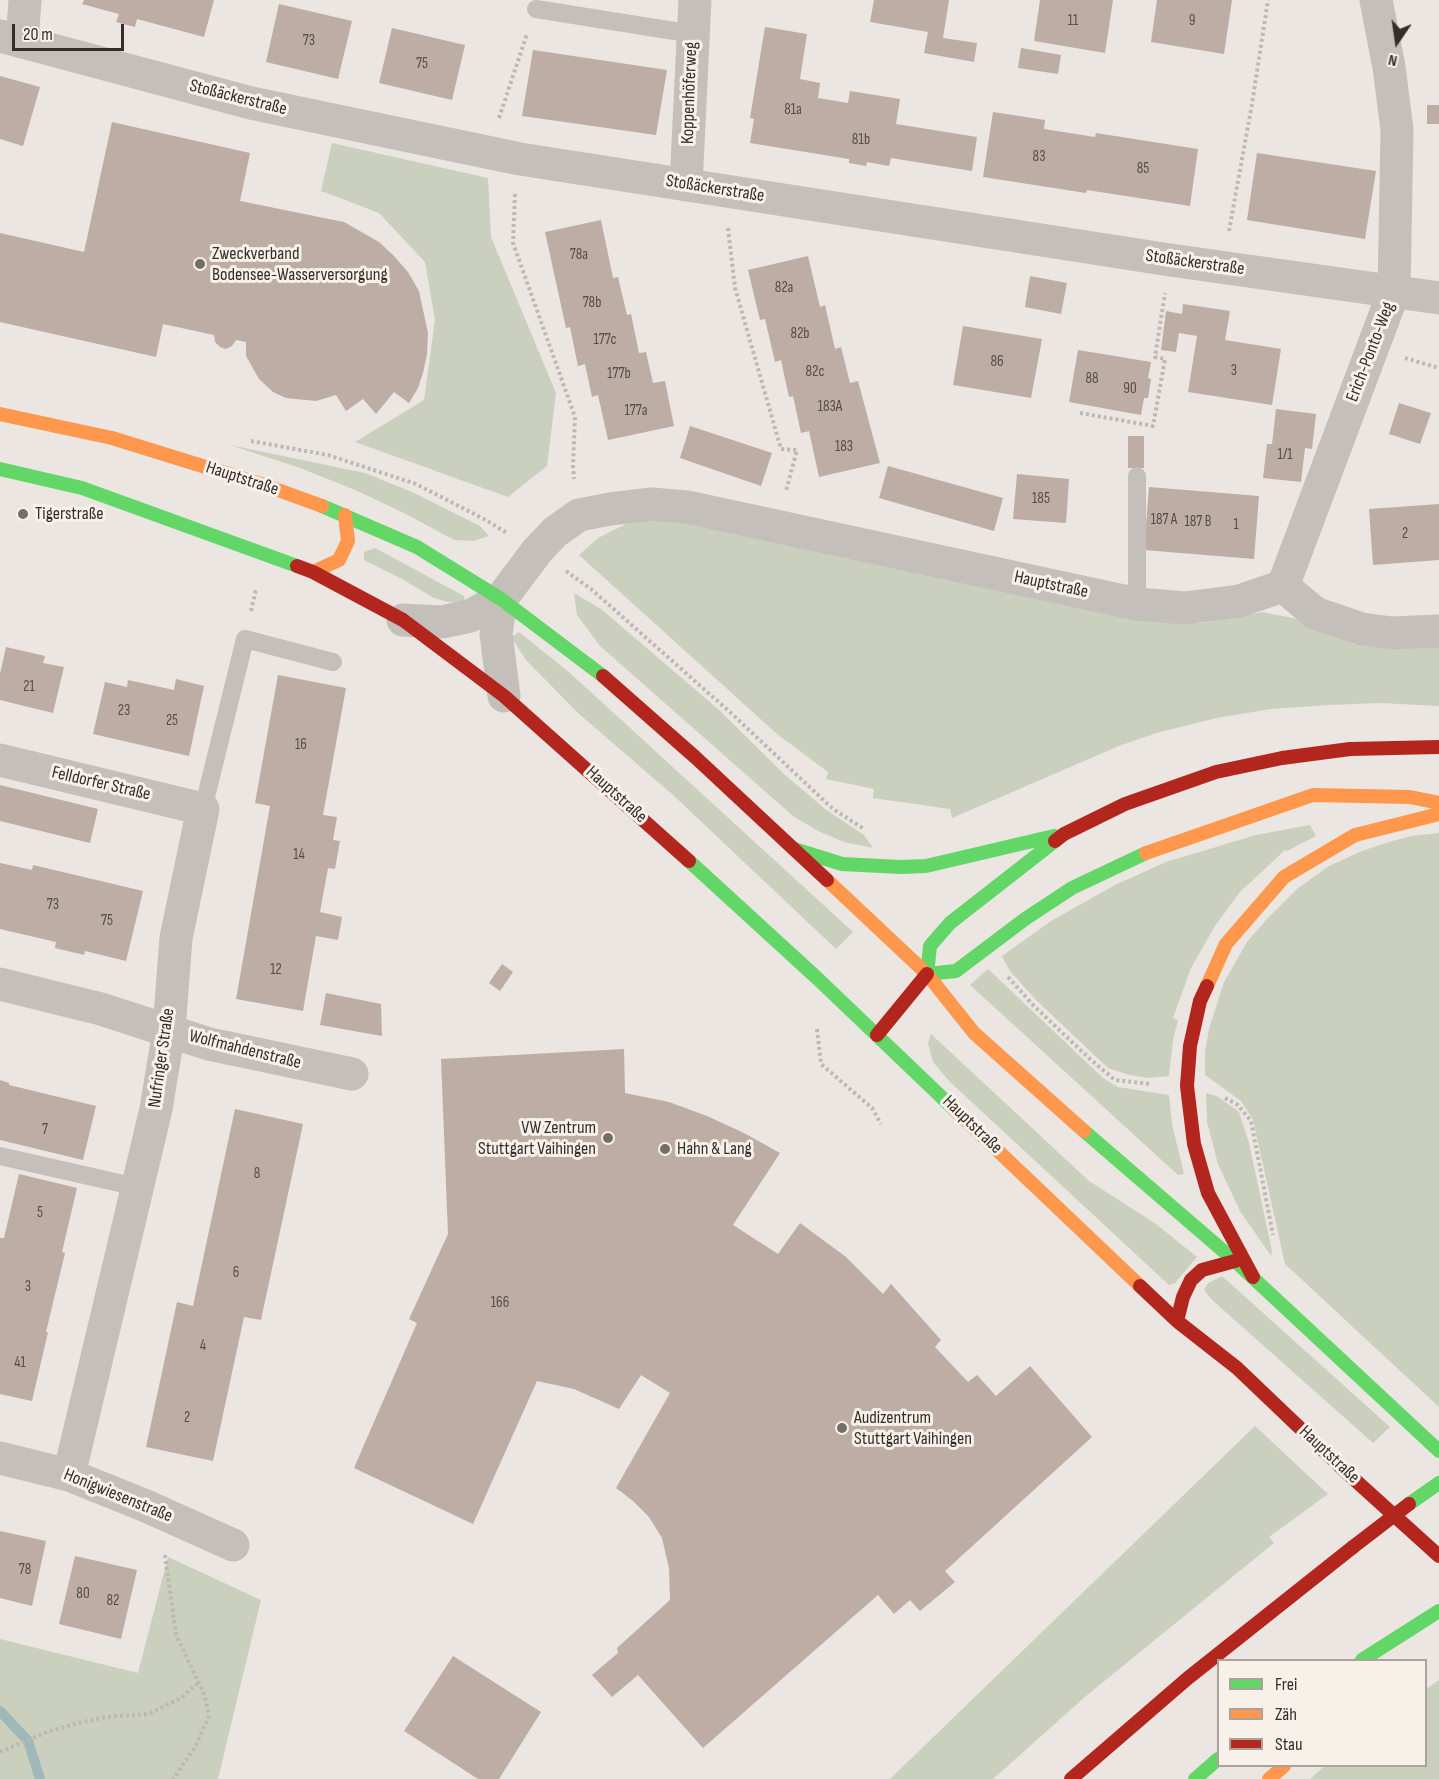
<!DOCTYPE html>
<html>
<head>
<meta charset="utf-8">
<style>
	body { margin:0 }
	#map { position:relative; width:1439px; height:1779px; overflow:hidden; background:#ebe6e1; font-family:"Sofia Sans Condensed",sans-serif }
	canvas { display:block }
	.legend { position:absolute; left:1217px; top:1659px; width:210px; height:108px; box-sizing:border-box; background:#f7f1e9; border:2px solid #a9a39c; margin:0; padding:8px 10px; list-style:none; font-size:18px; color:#342d29 }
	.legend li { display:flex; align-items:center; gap:12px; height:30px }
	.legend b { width:30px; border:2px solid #a9a39c }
	.north { position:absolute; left:1367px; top:12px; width:60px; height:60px; -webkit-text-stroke:4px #f7f1e9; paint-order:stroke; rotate:193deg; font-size:16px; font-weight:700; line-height:24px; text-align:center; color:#342d29 }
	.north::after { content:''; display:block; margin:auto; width:21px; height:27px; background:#342d29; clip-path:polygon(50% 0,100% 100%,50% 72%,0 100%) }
	.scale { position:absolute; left:12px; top:24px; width:112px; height:27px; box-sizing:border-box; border:3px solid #342d29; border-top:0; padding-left:8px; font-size:18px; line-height:21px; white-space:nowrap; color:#342d29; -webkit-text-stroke:4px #f7f1e9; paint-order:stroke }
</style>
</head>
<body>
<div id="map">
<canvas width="1439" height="1779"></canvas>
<ul class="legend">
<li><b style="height:8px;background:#63d668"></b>Frei</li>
<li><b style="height:8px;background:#ff974d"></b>Zäh</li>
<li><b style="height:8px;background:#b3261e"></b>Stau</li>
</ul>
<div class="north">N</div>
<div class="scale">20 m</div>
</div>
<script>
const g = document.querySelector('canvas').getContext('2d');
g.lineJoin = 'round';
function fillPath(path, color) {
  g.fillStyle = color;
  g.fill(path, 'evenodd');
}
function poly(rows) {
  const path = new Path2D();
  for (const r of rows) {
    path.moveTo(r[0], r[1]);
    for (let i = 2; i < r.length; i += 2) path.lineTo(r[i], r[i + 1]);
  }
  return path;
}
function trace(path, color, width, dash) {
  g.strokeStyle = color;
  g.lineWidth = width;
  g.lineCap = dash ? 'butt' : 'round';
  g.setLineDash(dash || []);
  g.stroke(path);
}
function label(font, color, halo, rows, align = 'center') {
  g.font = font + ' "Sofia Sans Condensed",sans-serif';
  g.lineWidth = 6;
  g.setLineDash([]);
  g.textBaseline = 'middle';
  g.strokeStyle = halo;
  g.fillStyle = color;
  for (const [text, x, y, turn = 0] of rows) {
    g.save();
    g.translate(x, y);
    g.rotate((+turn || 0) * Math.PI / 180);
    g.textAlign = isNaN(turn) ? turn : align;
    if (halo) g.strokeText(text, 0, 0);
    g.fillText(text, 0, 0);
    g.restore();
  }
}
fillPath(poly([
	[332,143,488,178,491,237,556,393,547,466,508,497,355,442,424,400,435,320,425,262,379,213,321,191],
	[230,445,365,473,412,492,480,526,489,536,474,541,454,540,406,514,353,489,300,468],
	[663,516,1129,618,1200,623,1263,612,1297,619,1354,644,1439,647,1439,706,1380,703,1329,705,1271,709,1217,718,1156,733,1119,746,952,818,950,809,873,798,874,789,826,779,828,772,777,734,579,555,598,538,626,524],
	[375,548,464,596,465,603,448,602,434,598,402,579,364,560,364,552],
	[574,593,601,609,718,709,784,774,825,809,864,835,873,848,844,842,818,831,793,816,600,646,577,615],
	[519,632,570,673,853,932,836,949,673,795,578,713,526,660,513,640,513,636],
	[1310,825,1316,836,1287,851,1285,850,1240,892,1215,926,1191,968,1173,1018,1178,1020,1173,1040,1169,1076,1149,1078,1130,1075,1108,1068,1036,1000,1010,971,1002,956,1051,921,1115,885,1166,862,1256,835],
	[1439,833,1439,1407,1285,1264,1253,1120,1241,1101,1205,1075,1205,1052,1209,1029,1224,982,1247,942,1268,918,1297,889,1329,866,1362,851,1389,842,1412,836],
	[988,969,1103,1078,1118,1087,1169,1095,1172,1124,1184,1174,1178,1175,970,985],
	[931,1034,1089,1181,1156,1224,1197,1257,1175,1283,1169,1285,949,1081,933,1062,928,1043],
	[1206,1093,1217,1096,1239,1112,1249,1143,1272,1251,1271,1256,1240,1211,1218,1164,1207,1122],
	[1222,1276,1390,1427,1373,1443,1211,1299,1204,1290,1208,1283],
	[1255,1426,1328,1494,1269,1537,1274,1543,1086,1696,993,1779,890,1779],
	[168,1557,261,1600,218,1779,0,1779,0,1639,138,1673],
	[1439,1680,1439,1779,1310,1779,1325,1766,1426,1766,1426,1685,1428,1688]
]), '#cbcfbd');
trace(poly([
	[0,1711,28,1741,40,1779]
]), '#9fb8ba', 10);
fillPath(poly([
	[84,0,214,0,204,37,137,19,135,27,116,22,119,14,82,4],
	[874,0,949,0,943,38,977,43,974,62,924,53,928,32,870,22],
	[1040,0,1113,0,1105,53,1034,41],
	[1157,0,1232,0,1224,54,1151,42],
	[279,4,352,21,338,79,266,62],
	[765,27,807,34,800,79,820,83,818,98,848,103,850,91,900,99,896,124,977,137,972,171,891,158,889,166,867,162,866,166,849,163,849,159,750,143,754,119,750,118],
	[392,28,465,45,452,100,379,83],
	[1021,48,1061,55,1058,74,1018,68],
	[533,50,667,70,656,135,522,116],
	[0,76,40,87,23,146,0,139],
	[1427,105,1439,105,1439,124,1427,124],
	[993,112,1045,120,1044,129,1095,137,1096,133,1198,149,1190,206,1087,190,1086,193,983,177],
	[112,122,250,153,240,201,344,222,379,242,393,255,408,272,419,291,428,333,427,354,423,373,418,388,409,403,394,392,376,414,363,399,346,411,336,395,316,401,286,398,273,392,259,379,246,356,246,342,236,340,232,346,226,349,220,347,215,342,214,335,163,324,156,357,0,322,0,233,84,252],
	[1257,153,1376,171,1365,239,1247,220],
	[601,220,613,278,618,277,627,315,631,314,639,353,646,352,653,383,665,381,674,426,608,440,598,395,592,397,585,364,578,366,570,327,566,328,545,232],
	[808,256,820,307,825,305,835,349,841,347,850,383,858,381,880,463,819,477,809,431,801,433,793,396,789,397,781,360,775,362,765,319,760,320,748,270],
	[1030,276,1067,283,1061,314,1025,307],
	[1183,304,1230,311,1225,340,1281,349,1272,405,1188,392,1197,336,1179,333,1176,352,1161,350,1166,311,1182,314],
	[963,326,1042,339,1031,398,953,385],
	[1078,350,1151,362,1148,378,1151,379,1148,398,1144,398,1141,415,1069,402],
	[1399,403,1431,413,1420,444,1389,434],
	[1276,409,1316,414,1312,449,1305,448,1301,482,1263,478,1267,444,1272,444],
	[690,426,772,453,761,486,680,458],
	[1128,436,1144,436,1144,468,1128,468],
	[888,466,1003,498,994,531,879,498],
	[1017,474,1069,479,1066,523,1013,519],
	[1149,487,1259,496,1254,559,1144,550],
	[1439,504,1439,560,1373,565,1369,509],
	[6,647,45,656,43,663,64,667,53,713,0,700,0,674],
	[278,675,346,688,323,815,337,817,333,840,340,841,335,869,328,868,320,912,342,917,338,940,316,936,303,1011,236,999,270,806,255,803],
	[176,679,204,686,189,756,93,734,105,682,127,687,128,680,174,690],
	[0,785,98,809,90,843,0,821],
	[0,863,32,870,33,865,143,891,126,961,85,951,84,955,55,948,56,942,0,929],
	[502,964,513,972,500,991,489,983],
	[326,993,381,1004,382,1036,320,1025],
	[624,1049,625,1093,669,1102,707,1116,744,1133,780,1153,733,1225,778,1254,800,1223,846,1257,883,1294,891,1284,941,1340,935,1347,968,1382,977,1375,996,1396,1030,1366,1092,1437,945,1571,955,1582,920,1611,910,1600,894,1614,878,1595,703,1748,638,1675,612,1697,592,1675,618,1653,617,1648,670,1600,669,1568,662,1538,649,1517,633,1501,616,1488,670,1393,641,1375,619,1409,574,1389,537,1381,473,1524,354,1468,417,1323,409,1319,448,1234,441,1059],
	[0,1080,9,1083,9,1085,96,1106,83,1160,0,1140],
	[235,1109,303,1124,261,1320,244,1317,213,1461,146,1447,177,1302,193,1306],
	[19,1174,77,1188,62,1252,65,1253,46,1332,48,1332,32,1401,0,1394,0,1238,4,1238],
	[0,1531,46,1541,32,1606,0,1598],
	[75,1556,137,1570,121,1639,59,1624],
	[453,1656,541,1712,499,1779,478,1779,404,1731]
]), '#bdada4');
trace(poly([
	[499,118,527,34],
	[515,194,513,243,575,417,573,466,574,479],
	[728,228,735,288,781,449,797,450,786,491],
	[1229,231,1252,104,1268,0],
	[1405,358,1439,368],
	[1080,413,1153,426,1165,359,1155,357,1165,293],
	[251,441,328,455,416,484,484,519,507,533],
	[566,571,591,589,731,713,833,809,864,829],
	[251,611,256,589],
	[1008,977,1034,1006,1091,1060,1115,1080,1151,1084],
	[817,1029,821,1064,872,1108,881,1124],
	[1225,1098,1238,1105,1251,1121,1273,1235],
	[165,1555,176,1635,205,1696,209,1716,195,1747,173,1779],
	[0,1752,47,1732,78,1723,106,1717,148,1714,181,1698,198,1683]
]), '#bdb8b3', 4, [3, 3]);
trace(poly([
	[536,9,693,34],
	[1137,604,1137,476],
	[203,809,245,639,333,662],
	[0,1156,137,1187]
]), '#c4bfba', 18);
trace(poly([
	[0,36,251,103,520,159,1170,260,1439,298],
	[22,42,25,0],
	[686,185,695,0],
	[1283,586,1394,291,1397,130,1389,67,1376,0],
	[1283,586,1315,613,1362,629,1392,633,1439,631],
	[501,599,496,634,504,696],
	[403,620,442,622,470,616,501,599,537,551,555,532,579,515,610,509,652,504,687,507,1137,604,1185,608,1239,601,1283,586],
	[0,760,203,809,176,938,169,1030,156,1109,69,1475],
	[0,984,101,1009,209,1044,352,1074],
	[0,1458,69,1475,146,1506,233,1545]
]), '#c4bfba', 33);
trace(poly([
	[0,469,82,488,297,566],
	[322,506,417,547,501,599,603,676],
	[1055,841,950,923,930,946,927,974,956,971,1025,919,1072,888,1146,853],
	[794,849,842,864,901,867,926,866,1054,836],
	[689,861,818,979,955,1110],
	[1084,1131,1235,1261,1439,1451],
	[1409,1504,1439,1483],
	[1362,1660,1439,1611],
	[1195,1779,1218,1759]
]), '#63d668', 14);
trace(poly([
	[0,414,112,438,267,486,322,506],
	[313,572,339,560,348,541,345,515],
	[1146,853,1313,795,1410,797,1439,803],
	[827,880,927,974,974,1033,1084,1131],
	[1207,986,1226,944,1284,877,1355,835,1439,814],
	[955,1110,1140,1286],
	[1269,1779,1284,1766]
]), '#ff974d', 14);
trace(poly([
	[297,566,313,572,403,620,504,696,689,861],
	[603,676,695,757,827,880],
	[1055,841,1064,834,1125,804,1216,772,1282,758,1350,749,1439,747],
	[1207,986,1200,1001,1190,1046,1187,1086,1194,1144,1208,1193,1253,1277],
	[877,1035,927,974],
	[1140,1286,1177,1321,1237,1368,1345,1471,1439,1556],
	[1177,1321,1183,1297,1191,1280,1202,1270,1235,1261],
	[1071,1779,1188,1678,1353,1547]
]), '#b3261e', 14);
trace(poly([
	[1353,1547,1409,1504]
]), '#b3261e', 14);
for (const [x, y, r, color] of [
	[200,264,6,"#746e69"],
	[23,514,6,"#746e69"],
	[608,1138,6,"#746e69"],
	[665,1149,6,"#746e69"],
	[842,1428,6,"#746e69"]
]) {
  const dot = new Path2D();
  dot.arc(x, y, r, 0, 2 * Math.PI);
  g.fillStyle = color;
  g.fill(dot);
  trace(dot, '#f7f1e9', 2);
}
label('15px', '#564d48', null, [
	["11",1073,21],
	["9",1192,21],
	["73",309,41],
	["75",422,64],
	["81a",793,110],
	["81b",861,140],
	["83",1039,157],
	["85",1143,169],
	["78a",579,255],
	["82a",784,288],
	["78b",592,303],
	["82b",800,334],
	["177c",605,340],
	["86",997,362],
	["3",1234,371],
	["82c",815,372],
	["177b",619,374],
	["88",1092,379],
	["90",1130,389],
	["183A",830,407],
	["177a",636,411],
	["183",844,447],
	["1/1",1285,455],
	["185",1041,499],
	["187 A",1164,520],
	["187 B",1198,522],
	["1",1236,525],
	["2",1405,534],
	["21",29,687],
	["23",124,711],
	["25",172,721],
	["16",301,745],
	["14",299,855],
	["73",53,905],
	["75",107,921],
	["12",276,970],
	["7",45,1130],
	["8",257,1174],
	["5",40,1213],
	["6",236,1273],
	["3",28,1287],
	["166",500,1303],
	["4",203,1346],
	["41",20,1363],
	["2",187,1418],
	["78",25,1570],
	["80",83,1594],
	["82",113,1601]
]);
label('18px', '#342d29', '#f7f1e9', [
	["Koppenhöferweg",690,93,-88],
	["Stoßäckerstraße",238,98,14],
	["Stoßäckerstraße",715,189,9],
	["Stoßäckerstraße",1195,263,8],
	["Erich-Ponto-Weg",1371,352,-69],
	["Hauptstraße",242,479,18],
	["Hauptstraße",1051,585,12],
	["Felldorfer Straße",101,784,13],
	["Hauptstraße",616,795,42],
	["Wolfmahdenstraße",245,1050,14],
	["Nufringer Straße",162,1058,-82],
	["Hauptstraße",972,1125,44],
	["Hauptstraße",1329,1455,43],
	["Honigwiesenstraße",118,1496,22]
]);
label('18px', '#342d29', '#f7f1e9', [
	["Zweckverband",212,254],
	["Bodensee-Wasserversorgung",212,275],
	["Tigerstraße",35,514],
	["VW Zentrum",596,1128,"right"],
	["Stuttgart Vaihingen",596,1149,"right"],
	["Hahn & Lang",677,1149],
	["Audizentrum",854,1418],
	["Stuttgart Vaihingen",854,1439]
], 'left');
</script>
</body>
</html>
